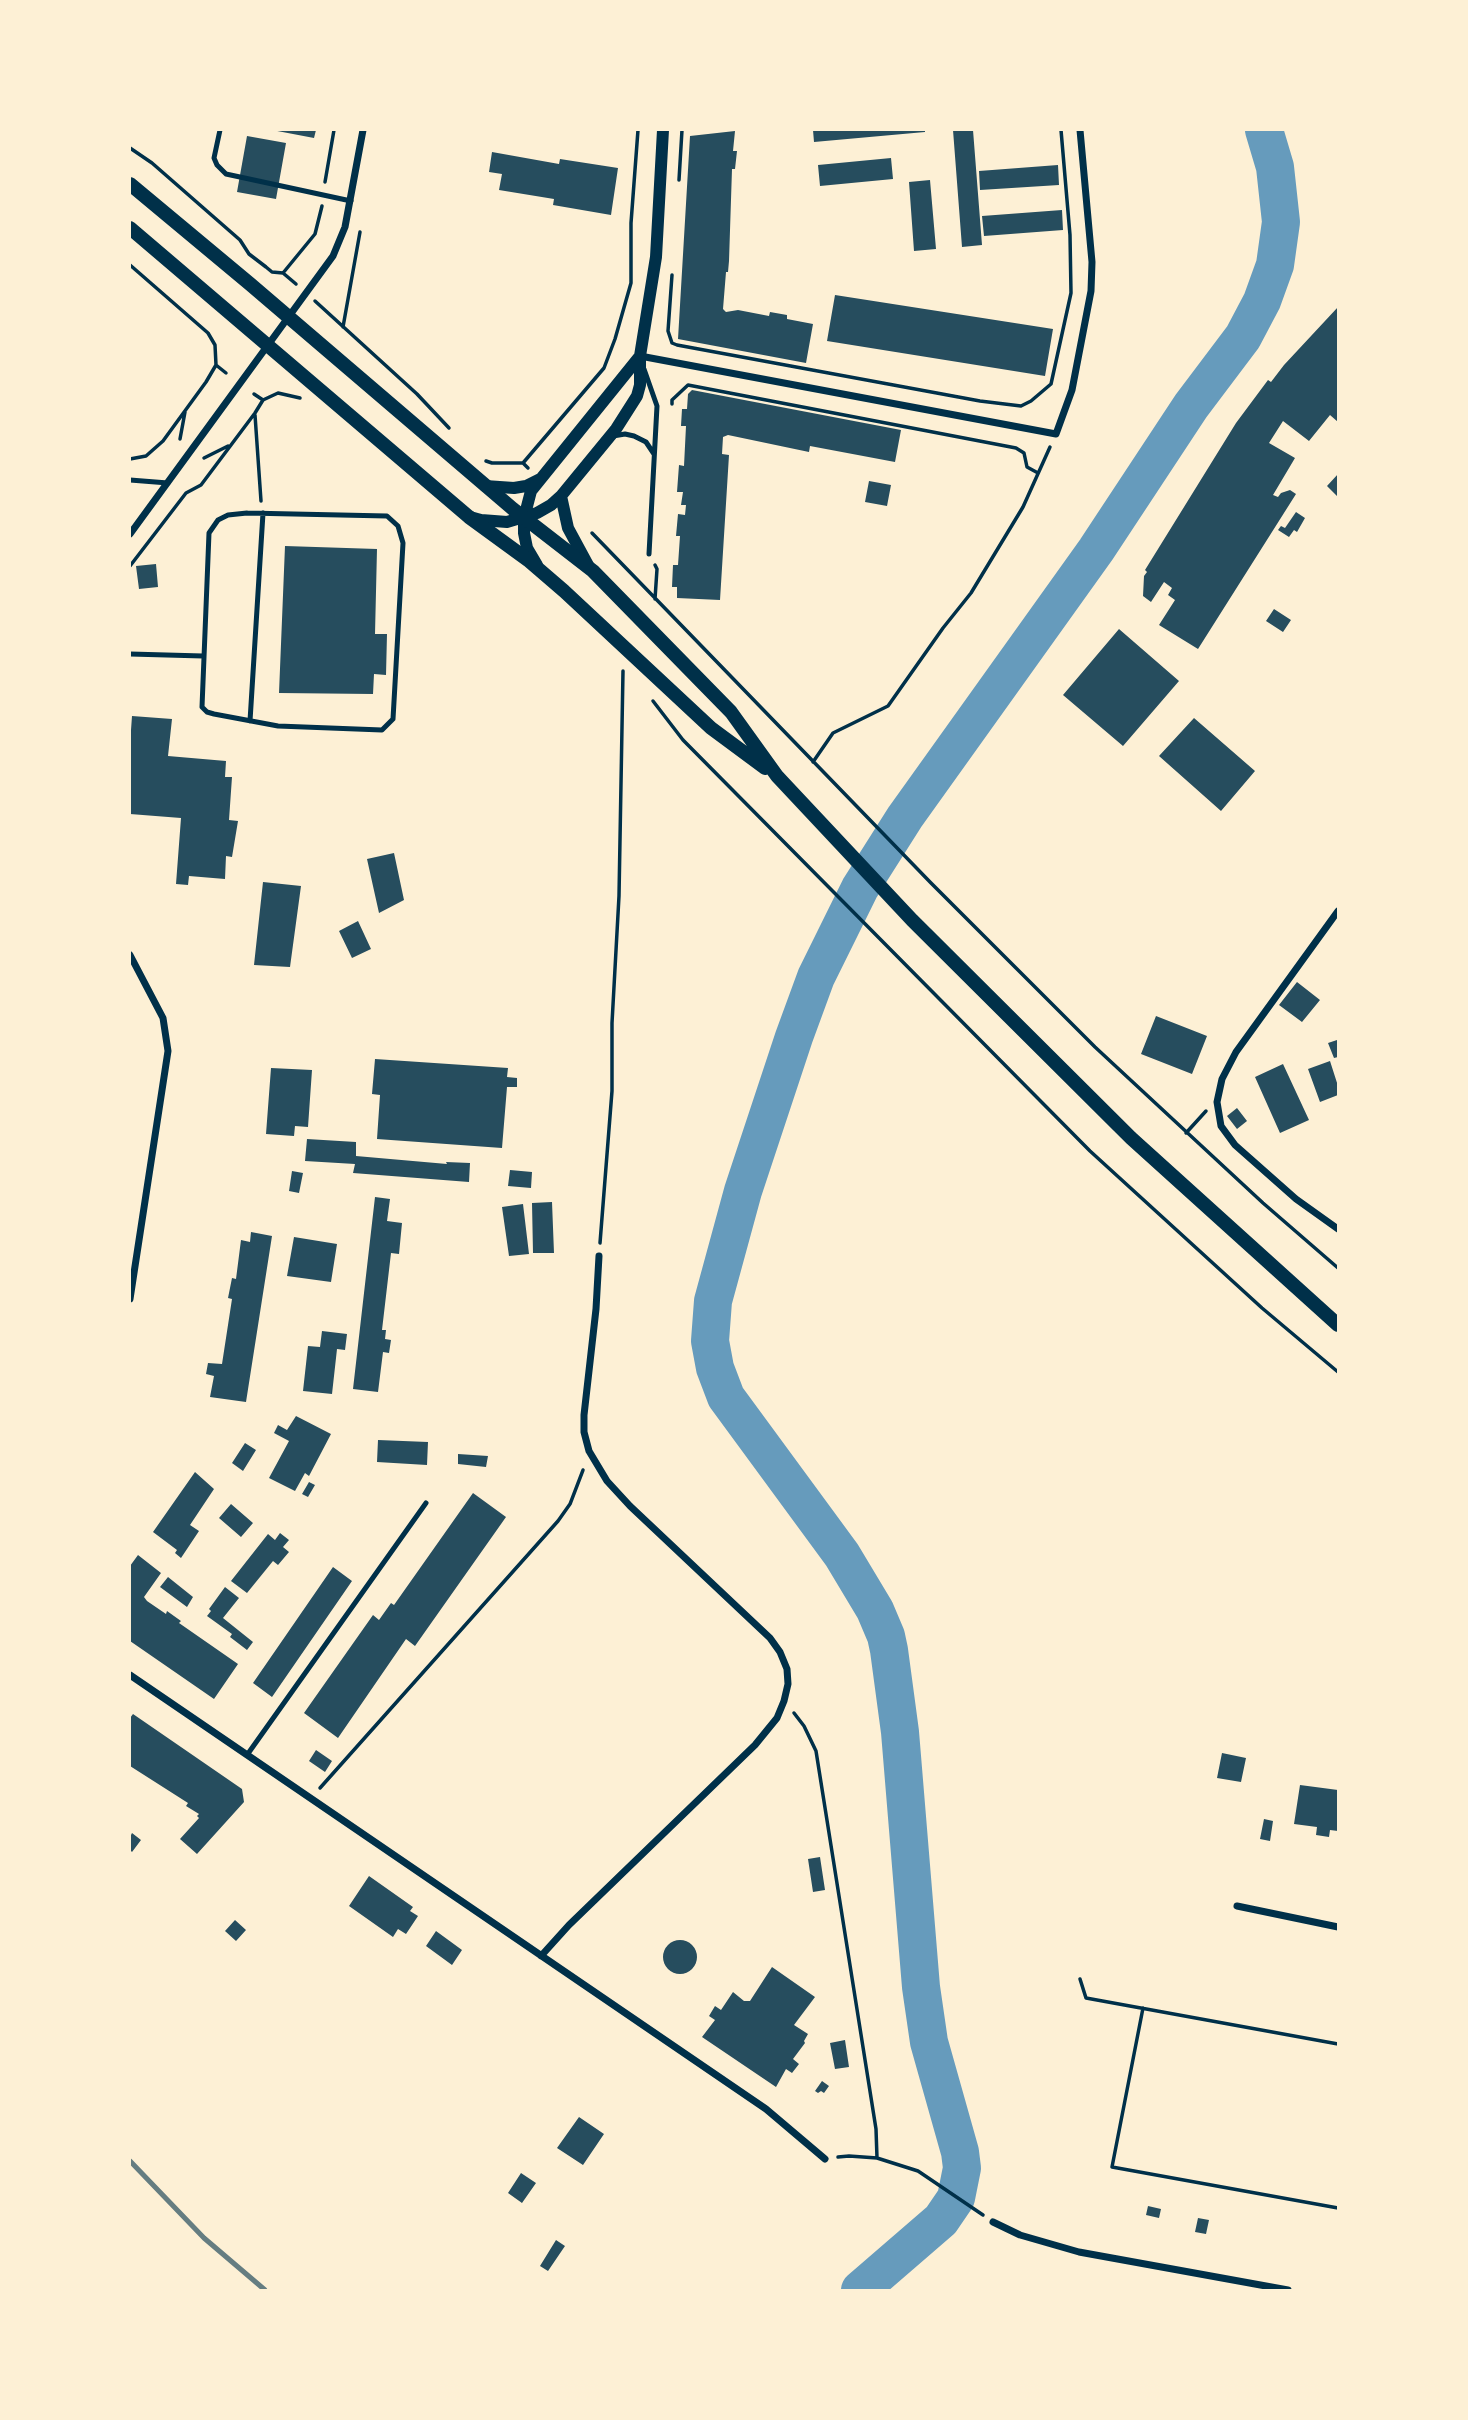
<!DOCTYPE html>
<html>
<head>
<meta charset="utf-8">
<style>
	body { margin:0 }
	#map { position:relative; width:1468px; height:2420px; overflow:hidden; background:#fdf0d5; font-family:Cabin,sans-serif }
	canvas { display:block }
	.frame { position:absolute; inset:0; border:131px solid #fdf0d5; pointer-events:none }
</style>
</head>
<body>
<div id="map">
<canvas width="1468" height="2420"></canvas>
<div class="frame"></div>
</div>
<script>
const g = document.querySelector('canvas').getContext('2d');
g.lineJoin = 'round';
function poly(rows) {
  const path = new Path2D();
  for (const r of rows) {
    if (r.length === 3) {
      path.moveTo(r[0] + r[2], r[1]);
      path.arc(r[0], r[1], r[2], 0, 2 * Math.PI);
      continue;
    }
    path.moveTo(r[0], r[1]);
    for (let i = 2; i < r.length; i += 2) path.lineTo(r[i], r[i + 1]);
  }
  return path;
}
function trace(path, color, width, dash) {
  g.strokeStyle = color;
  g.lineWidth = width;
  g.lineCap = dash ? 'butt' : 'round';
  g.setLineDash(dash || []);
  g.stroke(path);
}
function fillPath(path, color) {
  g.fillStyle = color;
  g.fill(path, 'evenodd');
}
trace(poly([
	[860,2290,941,2220,956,2198,962,2168,960,2152,929,2042,921,1987,900,1732,889,1650,886,1636,875,1610,842,1555,726,1397,715,1368,710,1341,713,1301,743,1191,794,1037,816,977,860,888,905,817,1096,550,1191,406,1243,337,1262,301,1275,265,1281,222,1275,167,1264,130]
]), '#669bbc', 38);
fillPath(poly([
	[272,130,316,130,314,138],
	[813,130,925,130,925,132,814,142],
	[953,130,973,130,982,245,962,247],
	[735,131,733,151,737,151,735,169,732,169,729,261,728,272,726,272,723,309,726,312,738,310,769,316,770,312,787,315,787,319,813,324,806,363,678,339,690,136],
	[247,136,286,143,276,199,237,192],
	[492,152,559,164,560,159,618,168,611,215,553,205,554,199,499,190,502,174,489,172],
	[891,158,893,179,820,186,818,165],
	[1058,165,1059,185,980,190,979,171],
	[930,180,936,249,914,251,909,182],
	[1062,210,1063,230,984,236,982,216],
	[835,295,1053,329,1045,376,827,341],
	[1338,307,1338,422,1330,415,1309,441,1283,421,1269,443,1295,458,1273,495,1278,497,1281,493,1290,490,1296,494,1198,649,1159,625,1175,600,1168,595,1172,588,1164,582,1151,602,1143,596,1144,576,1147,572,1145,570,1236,423,1268,380,1271,382,1284,365],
	[692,390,901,430,895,462,810,446,809,452,728,435,723,437,722,454,729,455,720,600,677,598,677,587,672,587,673,565,678,565,680,536,676,536,678,514,685,515,686,505,681,505,683,492,677,492,679,465,684,466,686,426,681,426,682,409,687,409,688,394],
	[1338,474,1338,497,1327,486],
	[869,481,891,485,887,506,865,502],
	[1296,512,1305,518,1297,532,1294,530,1289,537,1278,530,1281,526,1285,528],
	[285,546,377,549,375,634,387,634,386,675,374,674,373,694,279,693],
	[156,564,158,587,139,589,136,566],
	[1274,609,1291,620,1283,632,1266,621],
	[1119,629,1179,681,1123,746,1063,695],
	[132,716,172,719,168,756,226,761,225,777,232,777,229,820,238,821,232,857,226,856,225,879,189,876,188,885,176,884,181,818,130,814,130,744],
	[1194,718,1255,771,1221,811,1159,756],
	[394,853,404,900,379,913,367,859],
	[263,882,301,886,290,967,254,965],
	[358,921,371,949,352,958,339,931],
	[1297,982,1320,1000,1302,1022,1279,1005],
	[1156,1016,1207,1036,1192,1074,1141,1054],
	[1337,1040,1338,1057,1334,1058,1328,1043],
	[375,1059,508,1068,507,1077,517,1078,517,1087,507,1087,502,1148,377,1139,380,1095,372,1094],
	[1330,1061,1338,1086,1338,1095,1320,1102,1308,1069],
	[1283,1064,1309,1120,1280,1133,1255,1077],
	[271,1068,312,1070,308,1127,295,1126,294,1136,266,1134],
	[1237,1108,1247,1121,1237,1129,1227,1116],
	[307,1139,356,1142,356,1156,447,1164,446,1162,470,1163,469,1182,353,1173,355,1164,305,1161],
	[510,1170,532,1172,531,1188,508,1186],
	[292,1171,303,1173,299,1193,289,1191],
	[375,1197,390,1199,387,1221,402,1223,399,1254,391,1253,382,1330,386,1330,385,1339,391,1340,389,1353,383,1352,378,1392,353,1389],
	[552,1202,554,1253,533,1253,532,1203],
	[523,1204,529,1254,509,1256,502,1207],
	[251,1232,272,1236,246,1402,210,1397,214,1376,206,1374,208,1363,222,1364,232,1299,228,1298,232,1278,236,1279,241,1240,250,1242],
	[294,1237,337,1244,331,1282,287,1276],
	[322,1331,347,1334,345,1350,337,1349,332,1394,303,1391,308,1346,320,1347],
	[296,1416,331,1434,309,1476,305,1473,295,1491,269,1478,289,1441,274,1433,278,1425,287,1430],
	[378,1440,428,1442,427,1465,377,1462],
	[245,1443,256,1450,243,1471,232,1463],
	[458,1454,488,1456,486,1467,458,1464],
	[195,1472,214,1489,190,1525,199,1531,181,1558,175,1553,177,1550,153,1532],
	[309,1482,315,1485,308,1497,302,1494],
	[473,1493,506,1517,415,1646,406,1639,338,1738,304,1713,373,1615,379,1620,391,1603,394,1605],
	[231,1504,253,1523,241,1537,219,1518],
	[280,1533,289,1540,283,1547,289,1552,278,1565,273,1561,247,1593,231,1581,268,1534,275,1540],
	[138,1555,161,1573,144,1597,147,1601,166,1614,167,1611,181,1621,179,1623,238,1664,214,1699,130,1641,130,1566],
	[333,1567,352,1581,272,1697,253,1683],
	[168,1577,193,1597,187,1607,160,1587],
	[225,1587,239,1598,223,1618,253,1642,247,1650,230,1637,232,1634,207,1616,211,1611,209,1609],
	[133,1714,242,1789,244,1802,197,1854,180,1839,199,1818,197,1816,199,1814,186,1806,188,1803,130,1766,130,1718],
	[316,1750,332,1761,325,1772,309,1761],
	[1222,1753,1246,1758,1241,1782,1217,1778],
	[1300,1785,1338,1790,1338,1831,1330,1830,1329,1837,1316,1835,1317,1827,1294,1824],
	[1264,1819,1273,1821,1270,1841,1260,1839],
	[132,1833,141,1840,132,1852,130,1850,130,1837],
	[820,1857,825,1890,813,1892,808,1859],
	[369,1876,413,1907,410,1911,418,1916,406,1934,398,1929,393,1937,349,1906],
	[235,1920,246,1930,236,1941,225,1931],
	[436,1931,462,1950,452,1965,426,1946],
	[680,1957,17],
	[772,1967,815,1997,794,2025,808,2034,804,2041,805,2043,793,2059,799,2064,792,2073,786,2069,776,2087,702,2037,715,2020,709,2016,715,2006,721,2010,733,1992,744,2001,750,2001],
	[845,2040,849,2067,835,2069,830,2043],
	[822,2081,829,2086,824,2093,821,2091,818,2093,815,2091],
	[579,2117,604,2134,583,2165,557,2148],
	[521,2173,536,2183,522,2203,508,2193],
	[1148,2206,1161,2209,1159,2218,1146,2215],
	[1198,2218,1209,2220,1206,2234,1195,2232],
	[556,2240,565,2246,548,2271,540,2266]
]), '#264d5e');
trace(poly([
	[130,148,152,163,240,240,249,254,266,267,272,272,283,273,296,284],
	[679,180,682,130],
	[325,182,334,130],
	[130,265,208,333,215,345,216,365,226,373],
	[283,273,315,234,322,206],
	[672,275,668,331,672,343,677,345,980,401,1021,406,1031,401,1051,384,1071,293,1070,235,1061,130],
	[315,301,417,394,449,428],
	[343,327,360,232],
	[263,400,278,393,300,398],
	[672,404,672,400,688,385,1016,448,1024,453,1027,467,1038,473],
	[255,415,261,501],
	[180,439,185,412],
	[204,458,228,446],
	[130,459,146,456,163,441,206,382,216,365],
	[486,461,492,463,523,463,528,468],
	[523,463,604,368,615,339,631,283,631,223,638,130],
	[592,533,931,883,1095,1047,1263,1203,1338,1268],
	[655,565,657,569,655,599],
	[130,566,186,493,201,485,255,413,263,400,254,394],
	[653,701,683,740,1090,1151,1262,1308,1338,1372],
	[813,762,833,733,888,706,943,628,971,593,1023,507,1050,447],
	[1186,1133,1206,1111],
	[600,1243,612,1091,612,1023,619,896,623,671],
	[794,1713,804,1726,816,1751,876,2129,877,2158],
	[320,1788,558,1521,570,1504,583,1470],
	[1080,1979,1086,1998,1338,2044],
	[1143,2008,1112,2167,1338,2208],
	[838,2157,849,2156,877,2158,918,2171,983,2215]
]), '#003049', 3.5);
trace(poly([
	[220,130,214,158,217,165,226,174,351,201],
	[644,369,657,406,649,554],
	[613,436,625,434,634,436,646,442,654,454],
	[130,480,168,483],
	[247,513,387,516,398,526,403,543,393,719,382,730,278,726,214,714,207,712,202,707,209,533,218,520,228,515,247,513],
	[130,654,203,656],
	[250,721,263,513],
	[247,1755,426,1503]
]), '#003049', 5);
trace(poly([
	[640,356,1056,434,1072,390,1091,291,1092,262,1080,130],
	[130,534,333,256,345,227,363,130],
	[1338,911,1236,1052,1222,1079,1217,1102,1221,1126,1235,1145,1296,1199,1338,1229],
	[130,955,163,1018,168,1051,130,1299],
	[130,1675,766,2109,825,2159],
	[1237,1906,1338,1927],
	[541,1956,569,1925,755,1745,777,1718,784,1701,788,1684,787,1669,780,1652,770,1638,630,1506,607,1481,589,1451,584,1432,584,1415,596,1309,599,1256],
	[993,2222,1020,2235,1079,2252,1288,2290]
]), '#003049', 7);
trace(poly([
	[485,486,514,488,526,486,540,479],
	[561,496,568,528,588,565],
	[470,517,481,520,507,522,537,513,551,505,561,496,616,429,637,396,640,385,640,356,656,257,663,130],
	[537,565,527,548,524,533,524,518,531,491,640,356]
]), '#003049', 12);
trace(poly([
	[130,184,250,284,513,509,593,571,731,712,777,776,912,920,1131,1138,1338,1325],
	[130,228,469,517,528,560,564,591,711,728,765,768]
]), '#003049', 14);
trace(poly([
	[130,2161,204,2238,265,2290]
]), '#657d81', 5);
</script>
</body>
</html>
